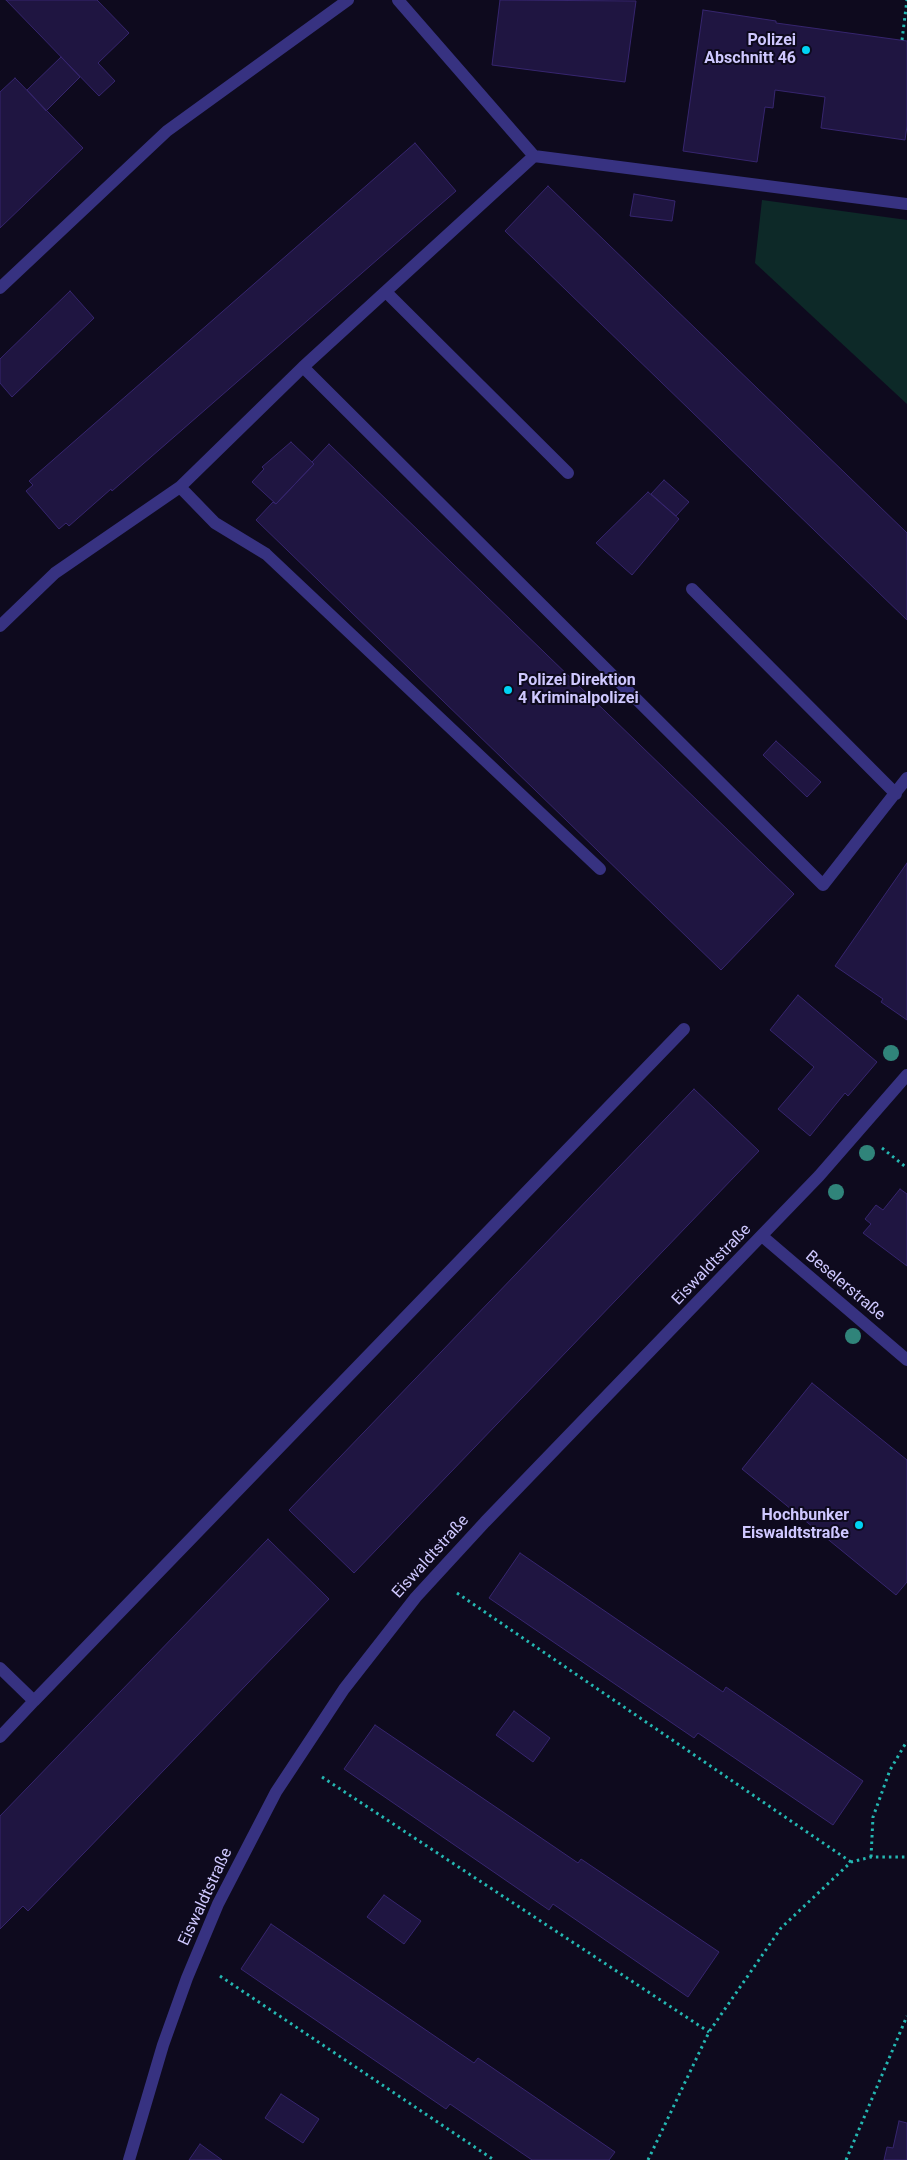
<!DOCTYPE html>
<html>
<head>
<meta charset="utf-8">
<style>
	body { margin:0 }
	canvas { display:block; background:#0e0a1e }
</style>
</head>
<body>
<canvas width="907" height="2160"></canvas>
<script>
const g = document.querySelector('canvas').getContext('2d');
g.lineJoin = 'round';
function fillPath(path, color) {
  g.fillStyle = color;
  g.fill(path, 'evenodd');
}
function poly(rows) {
  const path = new Path2D();
  for (const r of rows) {
    path.moveTo(r[0], r[1]);
    for (let i = 2; i < r.length; i += 2) path.lineTo(r[i], r[i + 1]);
  }
  return path;
}
function trace(path, color, width, dash) {
  g.strokeStyle = color;
  g.lineWidth = width;
  g.lineCap = dash ? 'butt' : 'round';
  g.setLineDash(dash || []);
  g.stroke(path);
}
function label(font, color, halo, rows, align = 'center') {
  g.font = font + ' Roboto,sans-serif';
  g.lineWidth = 4;
  g.setLineDash([]);
  g.textBaseline = 'middle';
  g.strokeStyle = halo;
  g.fillStyle = color;
  for (const [text, x, y, turn = 0] of rows) {
    g.save();
    g.translate(x, y);
    g.rotate((+turn || 0) * Math.PI / 180);
    g.textAlign = isNaN(turn) ? turn : align;
    if (halo) g.strokeText(text, 0, 0);
    g.fillText(text, 0, 0);
    g.restore();
  }
}
fillPath(poly([
	[762,200,907,220,907,404,755,263]
]), '#0d2928');
const building = poly([
	[6,0,97,0,129,33,98,63,115,81,99,96,6,0],
	[500,0,636,1,625,82,492,65,500,0],
	[703,10,776,21,776,23,907,41,907,126,905,140,821,128,825,97,775,90,773,108,765,107,757,162,683,151,703,10],
	[61,57,80,77,46,111,27,90,61,57],
	[15,78,83,148,0,228,0,92,15,78],
	[415,143,456,191,112,491,111,489,69,526,66,523,59,529,26,491,33,485,29,481,415,143],
	[548,186,907,533,907,620,505,231,548,186],
	[634,194,675,201,672,221,630,216,634,194],
	[70,291,94,318,12,397,0,383,0,359,70,291],
	[291,442,314,464,276,504,252,482,264,469,262,467,291,442],
	[329,444,794,894,721,970,256,520,273,502,276,504,314,464,312,462,329,444],
	[664,480,689,502,676,516,651,494,664,480],
	[648,492,679,519,632,575,596,543,648,492],
	[776,741,821,782,807,797,763,755,776,741],
	[907,863,907,1020,881,1002,883,999,835,966,907,863],
	[798,995,877,1062,848,1096,845,1093,810,1136,778,1109,814,1067,770,1030,798,995],
	[694,1089,759,1151,354,1573,289,1510,694,1089],
	[900,1189,907,1194,907,1266,863,1233,871,1224,865,1219,876,1205,883,1210,900,1189],
	[812,1383,907,1460,907,1582,896,1595,742,1469,812,1383],
	[268,1539,329,1599,28,1911,23,1906,0,1929,0,1816,268,1539],
	[520,1553,723,1692,726,1687,863,1781,833,1825,698,1733,694,1738,489,1598,520,1553],
	[514,1711,550,1738,533,1762,496,1735,514,1711],
	[375,1725,578,1863,581,1859,719,1952,688,1997,553,1904,549,1910,344,1769,375,1725],
	[384,1895,421,1921,404,1944,367,1917,384,1895],
	[271,1924,474,2063,478,2058,615,2152,609,2160,532,2160,450,2104,446,2109,241,1969,271,1924],
	[281,2094,319,2119,303,2143,265,2118,281,2094],
	[899,2121,907,2123,907,2160,884,2160,887,2147,893,2148,899,2121],
	[200,2144,222,2160,189,2160,200,2144]
]);
fillPath(building, '#1f1541');
trace(building, '#36256e', 1);
trace(poly([
	[902,40,907,0],
	[882,1148,907,1168],
	[457,1593,851,1862],
	[322,1777,709,2032],
	[871,1857,873,1817,890,1770,907,1741],
	[220,1976,494,2160],
	[648,2160,709,2032,781,1928,851,1862,871,1857,907,1857],
	[846,2160,907,2016]
]), '#24b7b2', 3, [2.5, 4]);
trace(poly([
	[398,0,534,156],
	[0,288,167,131,348,0],
	[386,292,568,473],
	[303,367,823,885,907,778],
	[180,487,215,523,266,554,600,869],
	[692,589,896,794],
	[0,626,55,573,180,487,303,367,534,156,907,204],
	[0,1668,34,1701,684,1029],
	[0,1737,34,1701]
]), '#373281', 12);
trace(poly([
	[762,1236,907,1360],
	[129,2160,163,2045,187,1978,218,1904,276,1792,344,1689,416,1597,485,1522,819,1176,907,1075]
]), '#373281', 12);
g.fillStyle = '#30847a';
for (const [x, y] of [
	[891,1053],
	[867,1153],
	[836,1192],
	[853,1336]
]) {
  g.beginPath();
  g.arc(x, y, 8, 0, 2 * Math.PI);
  g.fill();
}
for (const [x, y, r, color] of [
	[806,50,5,"#00d3f3"],
	[508,690,5,"#00d3f3"],
	[859,1525,5,"#00d3f3"]
]) {
  const dot = new Path2D();
  dot.arc(x, y, r, 0, 2 * Math.PI);
  g.fillStyle = color;
  g.fill(dot);
  trace(dot, '#0e0a1e', 2);
}
label('bold 16px', '#cfc8ff', '#0e0a1e', [
	["Polizei",796,41],
	["Abschnitt 46",796,59],
	["Polizei Direktion",518,681,"left"],
	["4 Kriminalpolizei",518,699,"left"],
	["Hochbunker",849,1516],
	["Eiswaldtstraße",849,1534]
], 'right');
label('16px', '#cfc8ff', '#0e0a1e', [
	["Eiswaldtstraße",712,1265,-46],
	["Beselerstraße",845,1286,40],
	["Eiswaldtstraße",431,1557,-48],
	["Eiswaldtstraße",206,1897,-65]
]);
</script>
</body>
</html>
